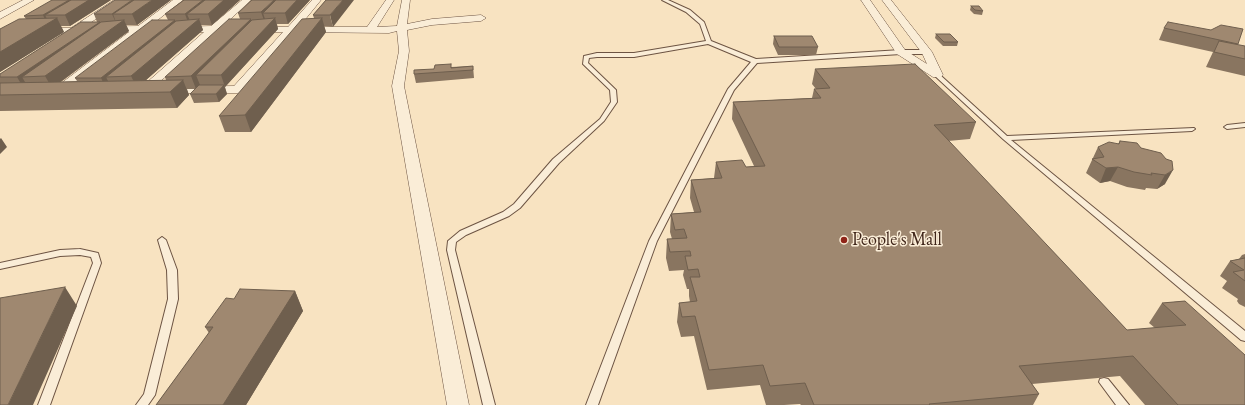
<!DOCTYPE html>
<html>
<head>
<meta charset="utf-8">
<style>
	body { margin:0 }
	canvas { display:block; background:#f8e3c1 }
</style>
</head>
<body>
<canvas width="1245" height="405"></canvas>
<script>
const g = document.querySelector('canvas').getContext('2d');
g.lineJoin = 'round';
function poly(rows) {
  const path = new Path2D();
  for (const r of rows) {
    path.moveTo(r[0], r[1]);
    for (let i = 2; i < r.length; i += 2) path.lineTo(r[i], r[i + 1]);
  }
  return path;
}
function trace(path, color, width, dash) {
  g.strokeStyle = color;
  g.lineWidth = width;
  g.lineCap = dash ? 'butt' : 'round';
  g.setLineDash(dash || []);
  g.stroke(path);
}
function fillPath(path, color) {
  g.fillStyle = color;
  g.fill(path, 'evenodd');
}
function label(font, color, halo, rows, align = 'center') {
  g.font = font + ' "EB Garamond",serif';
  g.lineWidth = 3;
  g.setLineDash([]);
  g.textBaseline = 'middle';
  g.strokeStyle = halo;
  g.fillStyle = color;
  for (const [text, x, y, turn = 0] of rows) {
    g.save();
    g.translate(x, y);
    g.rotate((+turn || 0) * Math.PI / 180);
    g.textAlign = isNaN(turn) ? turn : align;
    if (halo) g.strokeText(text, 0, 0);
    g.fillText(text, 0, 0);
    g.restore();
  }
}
const service = poly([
	[662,0,668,0,690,10,704,22,711,41,756,59,901,50,927,50,930,52,927,54,901,54,757,63,734,90,657,241,598,405,586,405,649,241,728,89,751,62,708,44,634,57,597,57,589,58,588,63,616,90,617,102,604,121,559,163,520,208,509,216,466,235,456,242,455,250,495,405,483,405,447,250,448,241,460,231,503,212,514,204,553,159,600,119,611,102,610,90,583,64,584,56,597,53,634,53,706,41,700,24,686,12,662,0],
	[937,73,939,74,1007,136,1194,128,1195,129,1192,131,1011,140,1245,331,1245,341,1241,340,1003,139,935,76,935,74,937,73],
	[1245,123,1245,127,1227,129,1224,127,1227,125,1245,123],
	[162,237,166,240,177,270,178,299,155,395,148,405,136,405,144,394,168,299,167,270,158,240,162,237],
	[80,249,98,253,101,263,50,405,38,405,93,263,91,257,80,255,60,256,0,269,0,263,60,250,80,249],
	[1104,378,1108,379,1129,405,1116,405,1099,382,1100,379,1104,378]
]);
const minor = poly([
	[23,0,34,0,0,19,0,12,23,0],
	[114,0,124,0,84,27,138,26,173,0,183,0,150,26,162,27,164,29,162,31,142,32,59,95,51,95,49,93,51,91,129,32,43,34,38,31,43,28,71,28,114,0],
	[242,0,251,0,223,26,288,27,312,0,321,0,299,27,367,27,386,0,394,0,377,27,397,26,402,0,410,0,407,24,432,19,481,15,486,18,481,21,432,25,407,30,409,51,404,86,469,405,447,405,392,86,399,51,397,31,389,33,293,32,247,86,261,87,263,89,261,91,237,93,163,93,161,91,163,89,167,87,234,86,283,32,216,32,146,94,142,96,136,92,204,32,183,32,180,31,178,29,180,27,211,26,242,0],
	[861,0,870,0,905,50,927,64,922,53,882,0,891,0,932,52,943,75,941,77,933,77,897,54,861,0]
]);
trace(service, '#6d5443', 2);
trace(minor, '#6d5443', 1);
fillPath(service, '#faedd7');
fillPath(minor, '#faedd7');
fillPath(poly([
	[111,0,70,26,61,26,64,32,0,72,0,29,26,19,24,16],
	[171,0,137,25,126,25,129,31,61,82,77,81,75,78,168,20,165,14,184,0,240,0,212,25,201,25,203,30,146,80,166,80,165,77,240,19,238,13,310,0,288,24,277,24,278,29,225,87,227,94,219,102,194,103,190,94,195,89,187,89,189,95,177,108,0,111,0,74,97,22,94,14],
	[326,0,333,27,324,26,326,32,251,132,225,132,219,116,314,18,313,15],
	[971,6,983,11,982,15,974,14,970,10],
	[1164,28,1211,30,1243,29,1237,45,1245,46,1245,76,1206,67,1213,52,1159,40],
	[936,34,958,42,957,46,943,46,935,38],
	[774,36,818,47,816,55,778,55,773,44],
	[473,66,474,78,416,83,414,74,451,67],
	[815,69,976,122,970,139,948,141,1127,330,1155,328,1149,323,1162,303,1185,301,1245,405,1145,405,1120,376,1032,384,1039,394,1033,405,801,405,800,404,784,405,766,405,760,385,707,390,694,336,681,337,677,322,679,303,690,302,689,296,689,289,687,289,683,275,684,270,669,271,666,258,667,239,672,239,670,232,671,214,694,212,690,198,691,180,714,178,716,162,746,167,754,166,732,119,733,102,812,98,814,89,816,89,812,84],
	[1120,141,1141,148,1166,159,1165,184,1157,189,1146,188,1145,190,1127,187,1110,181,1100,183,1086,173,1098,147,1118,144],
	[1245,254,1245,307,1239,304,1237,301,1238,299,1222,288,1227,281,1220,276,1230,261,1239,259,1242,255],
	[295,291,303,311,246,405,156,405,209,333,205,327,234,299]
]), '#897560');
fillPath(poly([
	[69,0,111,0,70,26,65,15,45,15,49,23,57,18,64,32,0,72,0,52,47,24,43,15],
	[132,0,151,0,113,14,117,25,112,14],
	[152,0,171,0,137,25,132,14],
	[203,0,220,0,187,14,191,23,189,25,185,14],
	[224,0,240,0,212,25,208,14],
	[274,0,288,0,263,13,266,22,265,23,261,12],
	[297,0,310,0,288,24,285,13],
	[343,0,354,0,333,27,330,15],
	[275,18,278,29,225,87,221,75],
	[322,18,326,32,251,132,245,115],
	[199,19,203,30,137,88,131,76],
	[251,19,254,30,196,75,200,85,196,89,191,76],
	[124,20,129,31,52,88,45,76],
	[175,20,179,31,106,77,111,87,107,90,101,78],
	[100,22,105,33,22,77,28,87,24,89,17,77],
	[183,80,189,95,177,108,170,92],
	[224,85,227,94,219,102,216,94],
	[1,138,7,147,0,154,0,139],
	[1118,167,1110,181,1100,183,1106,168],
	[1173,170,1165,184,1157,189,1165,175],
	[65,287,77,306,33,405,8,405],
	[295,291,303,311,246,405,223,405]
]), '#6f5f4e');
const building = poly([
	[52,0,69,0,43,15,24,16,52,0],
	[71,0,89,0,65,15,45,15,71,0],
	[115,0,132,0,112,14,94,14,115,0],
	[134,0,152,0,132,14,113,14,134,0],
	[184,0,203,0,185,14,165,14,184,0],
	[205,0,224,0,208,14,187,14,205,0],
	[252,0,274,0,261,12,238,13,252,0],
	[276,0,297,0,285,13,263,13,276,0],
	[326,0,343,0,330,15,313,15,326,0],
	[971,6,979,6,983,11,975,10,971,6],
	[57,18,0,52,0,29,19,19,57,18],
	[275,18,221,75,196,75,252,20,275,18],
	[322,18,245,115,219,116,302,19,322,18],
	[199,19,131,76,106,77,176,21,199,19],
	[229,19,251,19,191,76,165,77,229,19],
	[124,20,45,76,22,77,101,22,124,20],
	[152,20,175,20,101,78,75,78,152,20],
	[81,22,100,22,17,77,0,77,0,74,81,22],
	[1168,22,1211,30,1221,25,1243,29,1238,44,1164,28,1168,22],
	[936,34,950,34,958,42,944,42,936,34],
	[774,36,812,36,818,47,779,47,774,36],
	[1219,41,1245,46,1245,59,1214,52,1219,41],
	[451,64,451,68,473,66,473,70,414,74,414,70,434,69,435,65,451,64],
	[915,64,976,122,934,125,1127,330,1186,325,1162,303,1185,301,1245,355,1245,405,1178,405,1133,356,1019,366,1039,394,929,404,930,405,814,405,805,383,770,386,763,365,709,370,695,316,682,317,679,303,697,301,690,277,700,277,698,269,688,270,685,256,691,256,690,251,670,252,667,239,687,238,684,229,675,230,671,214,701,212,691,180,722,178,716,162,742,160,746,167,765,166,733,102,821,98,814,89,830,88,815,69,915,64],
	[183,80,170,92,0,95,0,83,183,80],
	[199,85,224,85,216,94,190,94,199,85],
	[1120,141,1137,143,1141,148,1161,153,1166,159,1172,161,1173,170,1165,175,1151,173,1152,175,1134,172,1118,167,1106,168,1092,159,1104,157,1098,147,1109,142,1119,144,1120,141],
	[1245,258,1245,281,1233,272,1244,270,1230,261,1245,258],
	[65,287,8,405,0,405,0,298,65,287],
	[240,289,295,291,223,405,156,405,213,327,205,327,226,298,234,299,240,289]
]);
fillPath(building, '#9f8870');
trace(building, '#6f5f4e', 1);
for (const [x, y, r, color] of [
	[844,240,4,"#8f2418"]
]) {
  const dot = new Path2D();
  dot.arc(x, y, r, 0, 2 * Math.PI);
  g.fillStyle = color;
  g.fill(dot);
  trace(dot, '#faedd7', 1.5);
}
label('18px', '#3f2519', '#faedd7', [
	["People's Mall",852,240]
], 'left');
</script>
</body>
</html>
